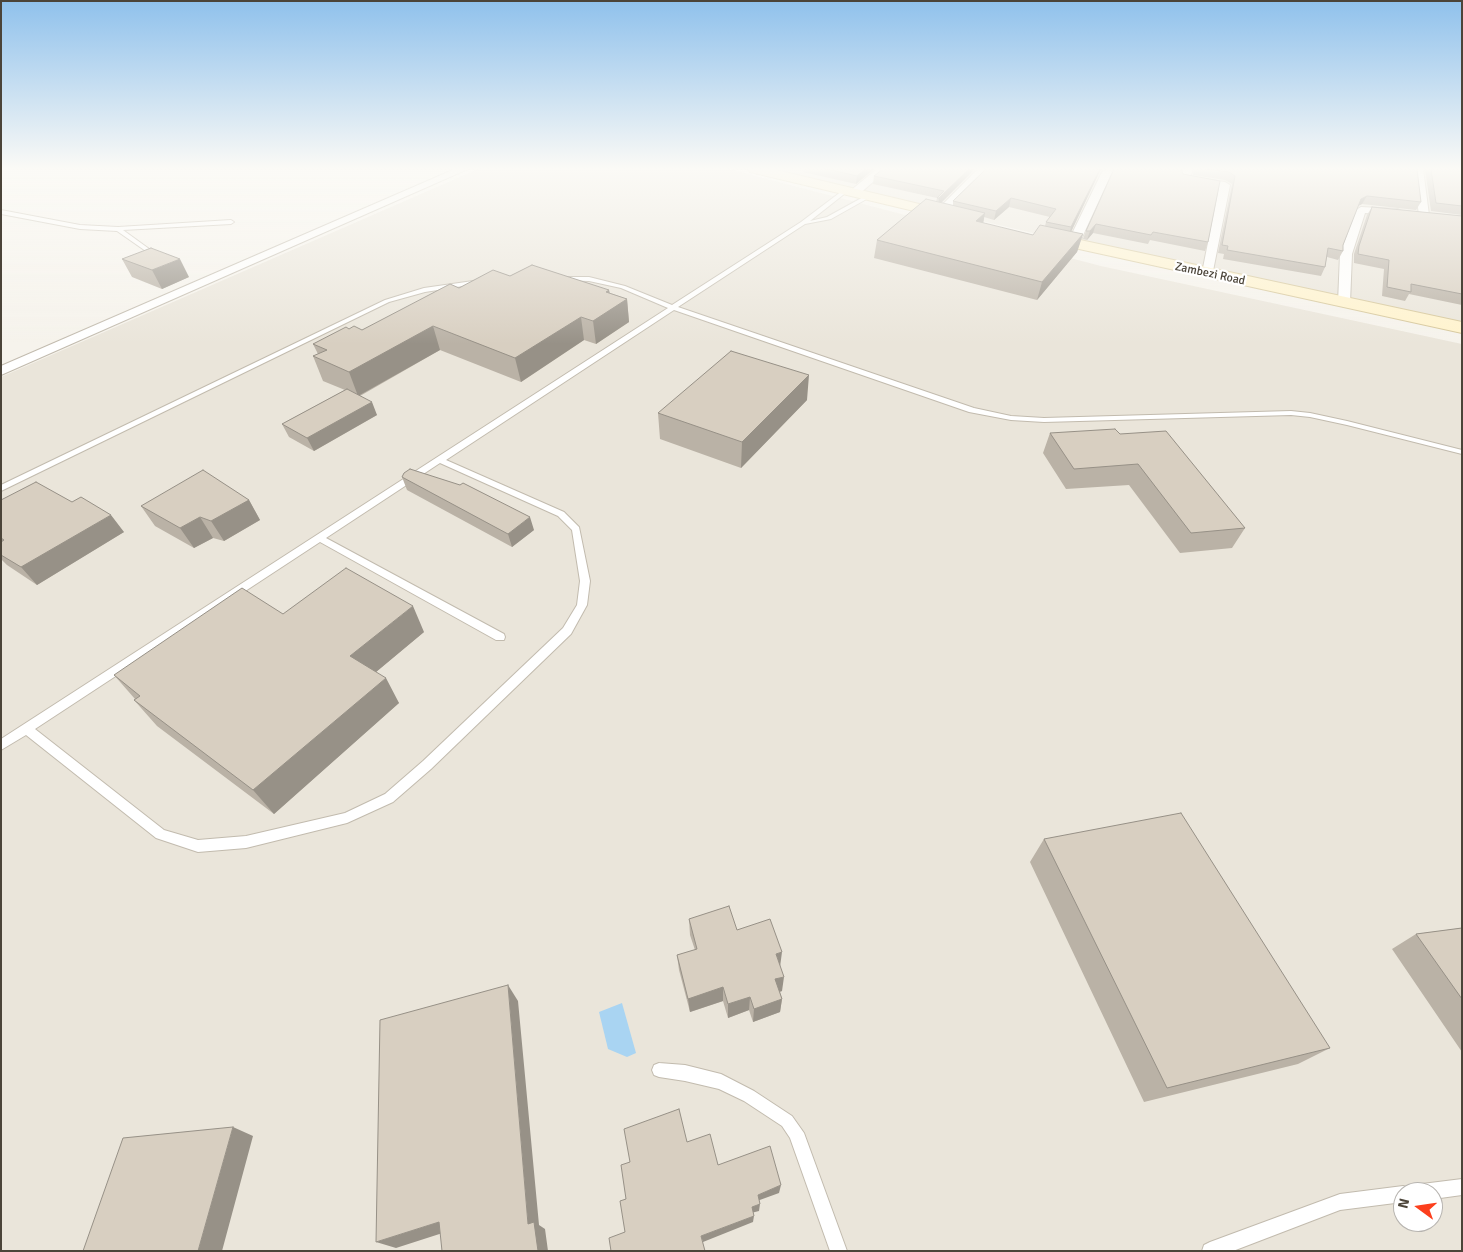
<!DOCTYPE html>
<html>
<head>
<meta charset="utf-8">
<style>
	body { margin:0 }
	#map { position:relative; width:1463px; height:1252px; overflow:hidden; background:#f6f3ec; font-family:Signika,sans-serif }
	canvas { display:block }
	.frame { position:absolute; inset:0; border:2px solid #4b4439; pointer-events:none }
	.north { position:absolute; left:1393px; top:1182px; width:50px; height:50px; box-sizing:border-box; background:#fff; border:1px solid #b7b4b0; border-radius:50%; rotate:284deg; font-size:14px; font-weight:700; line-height:20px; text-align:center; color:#4b4439 }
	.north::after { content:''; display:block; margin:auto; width:18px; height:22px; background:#fc3f1d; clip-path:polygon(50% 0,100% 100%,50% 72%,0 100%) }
</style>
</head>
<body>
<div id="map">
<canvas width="1463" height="1252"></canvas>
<div class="frame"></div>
<div class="north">N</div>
</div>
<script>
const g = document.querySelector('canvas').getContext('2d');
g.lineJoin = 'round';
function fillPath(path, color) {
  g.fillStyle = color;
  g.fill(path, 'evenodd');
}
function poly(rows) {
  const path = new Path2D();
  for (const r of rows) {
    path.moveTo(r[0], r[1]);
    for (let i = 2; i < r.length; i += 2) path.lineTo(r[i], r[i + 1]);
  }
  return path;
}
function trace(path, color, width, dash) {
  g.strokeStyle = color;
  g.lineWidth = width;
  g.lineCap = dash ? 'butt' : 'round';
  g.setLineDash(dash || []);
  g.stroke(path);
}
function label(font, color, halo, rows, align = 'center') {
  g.font = font + ' Signika,sans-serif';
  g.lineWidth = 4.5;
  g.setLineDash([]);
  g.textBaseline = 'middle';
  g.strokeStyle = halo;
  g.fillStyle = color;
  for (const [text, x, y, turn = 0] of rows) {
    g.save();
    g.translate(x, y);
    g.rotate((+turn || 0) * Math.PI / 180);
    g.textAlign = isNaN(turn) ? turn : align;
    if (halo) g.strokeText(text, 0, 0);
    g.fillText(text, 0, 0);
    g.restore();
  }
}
fillPath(poly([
	[478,169,729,169,1101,266,1462,344,1462,1251,1,1251,1,377],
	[1403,1192,1433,1192,1433,1222,1403,1222],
	[759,169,1462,169,1462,326,1080,244]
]), '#eae5da');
fillPath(poly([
	[622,1003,636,1053,627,1057,608,1049,599,1012]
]), '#a9d4f2');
const service = poly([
	[846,188,848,191,810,221,827,217,867,195,872,196,831,219,805,224,678,307,974,408,1011,416,1044,418,1291,411,1310,413,1347,421,1462,450,1462,454,1347,425,1310,417,1291,415,1044,422,1011,420,969,412,674,310,446,460,564,512,579,527,590,581,587,605,571,634,431,769,393,802,347,823,246,848,198,852,156,838,26,735,1,750,1,739,668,308,621,288,589,281,562,280,560,279,560,277,589,277,625,286,672,305,801,222,846,188],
	[440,463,558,516,572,530,580,581,577,605,563,628,423,761,385,794,345,813,246,836,198,840,164,830,35,729,320,542,496,640,504,640,505,637,504,634,326,538,440,463],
	[1,210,80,225,118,227,231,220,234,222,231,224,123,230,152,251,152,253,150,254,117,231,80,229,1,214,1,210],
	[480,280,483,282,482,283,425,292,389,302,1,491,1,485,385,300,424,288,480,280],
	[659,1063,685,1065,721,1074,754,1091,792,1116,804,1133,847,1251,830,1251,790,1138,782,1126,744,1101,719,1089,685,1081,659,1077,654,1075,652,1070,654,1065,659,1063],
	[1462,1179,1462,1195,1433,1199,1433,1192,1414,1192,1416,1186,1422,1184,1462,1179],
	[1403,1186,1409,1188,1410,1192,1403,1192,1403,1202,1340,1210,1233,1251,1202,1251,1204,1245,1210,1242,1340,1194,1403,1186]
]);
const minor = poly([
	[455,169,468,169,1,375,1,366,455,169],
	[877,169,888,169,858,195,850,195,849,193,850,191,877,169],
	[978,169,989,169,944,215,936,215,935,213,936,211,978,169],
	[1107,169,1112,172,1079,244,1073,247,1069,246,1067,244,1102,172,1107,169],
	[1183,169,1193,169,1190,177,1225,182,1230,185,1212,276,1208,277,1202,273,1219,187,1182,181,1180,178,1183,169],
	[1413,169,1423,169,1429,215,1428,217,1420,217,1419,215,1413,169],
	[1361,207,1398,209,1403,212,1398,215,1365,213,1352,254,1350,303,1344,307,1338,303,1340,254,1356,210,1361,207]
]);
const secondary = poly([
	[748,169,772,169,957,213,959,216,957,219,952,220,750,172,748,169],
	[1043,232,1462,322,1462,333,1038,240,1035,237,1038,234,1043,232]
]);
trace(service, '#c2bbae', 2);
trace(minor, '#c2bbae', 2);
trace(secondary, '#d6c79b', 2);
fillPath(service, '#fff');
fillPath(minor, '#fff');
fillPath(secondary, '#fff3cd');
fillPath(poly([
	[804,169,874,169,856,184,803,172],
	[975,169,941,203,953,206,953,201,986,169,1105,169,1100,171,1071,232,1083,234,1077,252,1037,300,874,258,877,240,936,202,937,198,873,184,874,176],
	[1009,207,1050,217,1046,222,1045,226,1033,235,983,223,984,217,994,220],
	[1110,169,1181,169,1208,242,1205,251,1150,240,1148,244,1093,233,1087,240,1083,239,1086,231,1113,172],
	[1194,169,1417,169,1421,202,1416,210,1362,204,1358,206,1343,245,1343,251,1338,260,1327,257,1325,267,1321,276,1223,259,1224,254,1218,253,1232,184,1225,180,1193,175],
	[1425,169,1462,169,1462,215,1431,211],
	[1372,207,1462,216,1462,305,1409,294,1405,301,1382,296,1384,269,1354,263,1354,254,1367,215],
	[122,259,189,277,162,289,132,277],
	[510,276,609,290,610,293,627,299,629,322,596,344,584,340,521,382,440,350,360,396,377,415,314,451,289,437,282,424,345,390,323,381,313,356,318,354,313,344,349,329,362,330,459,288],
	[807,400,741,468,660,439,658,413],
	[1050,433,1120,434,1245,528,1232,548,1180,553,1129,485,1066,489,1043,453],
	[402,477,534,530,512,547,407,490],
	[1,500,124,532,37,585,7,565,1,559],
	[249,500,260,520,224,541,213,538,194,548,155,526,141,506],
	[283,614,424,632,376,672,399,703,274,814,157,726,134,700,135,699,114,675],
	[1044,839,1330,1048,1298,1064,1144,1102,1030,862],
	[689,919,737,930,780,966,782,991,780,992,782,999,780,1012,753,1022,749,1010,728,1018,723,1001,690,1012,679,970,677,955,695,950,690,935],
	[1462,928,1462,1052,1392,949,1416,934]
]), '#bab2a6');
fillPath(poly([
	[865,169,874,169,856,184,857,176],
	[969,169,975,169,938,206,939,198],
	[1100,169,1105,169,1100,171,1069,236,1071,227],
	[1367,196,1362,204,1356,207,1361,199],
	[1011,198,1009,207,994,220,996,211],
	[985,213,982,230,976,221],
	[1096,224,1093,233,1087,240,1090,231],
	[1083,234,1077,252,1037,300,1042,282],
	[180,259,189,277,162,289,152,270],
	[609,290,611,309,627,299,629,322,596,344,593,321,606,292],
	[581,317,584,340,521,382,515,358],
	[433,326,440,350,358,396,349,372],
	[809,375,807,400,741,468,742,442],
	[372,402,377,415,314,451,307,438],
	[249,500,260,520,224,541,211,521],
	[111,515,124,532,37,585,21,567],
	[200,517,213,538,194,548,180,528],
	[530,517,534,530,512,547,508,534],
	[413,606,424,632,364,682,350,656],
	[386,678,399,703,274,814,253,790],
	[782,952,780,967,776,954],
	[784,977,782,991,774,993,775,979],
	[508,985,518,1001,539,1225,545,1229,548,1251,538,1251,528,1224],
	[723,987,723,1001,690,1012,688,999],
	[750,997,749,1010,728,1018,728,1004],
	[782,999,780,1012,753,1022,754,1009],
	[233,1127,253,1136,222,1251,198,1251],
	[781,1185,779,1193,757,1201,758,1195],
	[760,1204,759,1211,751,1213,752,1207],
	[754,1216,753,1222,703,1242,701,1236],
	[439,1222,455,1229,396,1248,376,1242]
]), '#979187');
const building = poly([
	[827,169,865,169,857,176,827,169],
	[883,169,969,169,939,198,937,198,944,191,874,176,883,169],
	[986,169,1100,169,1071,227,1046,222,1056,209,1011,198,996,211,953,201,986,169],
	[1114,169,1181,169,1183,174,1220,181,1208,242,1153,232,1151,235,1096,224,1090,231,1086,231,1114,169],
	[1206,169,1417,169,1421,202,1367,196,1361,199,1343,245,1343,251,1328,248,1325,267,1227,250,1228,246,1222,245,1235,176,1229,172,1206,169],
	[1431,169,1462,169,1462,206,1436,203,1431,169],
	[926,199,985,213,976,221,1033,235,1040,225,1083,234,1042,282,877,240,926,199],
	[1372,207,1462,216,1462,294,1411,284,1411,292,1387,287,1389,260,1358,254,1359,246,1372,207],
	[151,248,180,259,152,270,122,259,151,248],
	[532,265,609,290,606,292,627,299,593,321,581,317,515,358,433,326,349,372,313,356,327,350,313,344,346,327,349,329,354,326,362,330,450,284,459,288,493,270,510,276,532,265],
	[731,351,809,375,742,442,658,413,731,351],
	[347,389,372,402,307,438,282,424,347,389],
	[1115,429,1120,434,1166,431,1245,528,1191,533,1138,464,1074,469,1050,433,1115,429],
	[410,469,460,485,463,483,530,517,508,534,402,477,404,473,410,469],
	[203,470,249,500,211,521,200,517,180,528,141,506,203,470],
	[36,482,72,502,81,497,111,515,21,567,1,555,1,542,4,540,1,538,1,500,36,482],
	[346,568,413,606,350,656,386,678,253,790,134,700,140,696,114,675,242,588,283,614,346,568],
	[1181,813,1330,1048,1167,1088,1044,839,1181,813],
	[729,906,737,930,770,919,782,952,776,954,784,977,775,979,782,999,754,1009,750,997,728,1004,723,987,688,999,677,955,697,949,689,919,729,906],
	[1462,928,1462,999,1416,934,1462,928],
	[508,985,528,1224,534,1222,538,1251,442,1251,439,1222,376,1242,380,1020,508,985],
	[679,1109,687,1142,710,1134,718,1165,770,1146,781,1185,758,1195,760,1204,752,1207,754,1216,701,1236,705,1251,611,1251,609,1238,625,1232,620,1201,626,1199,621,1165,630,1162,624,1129,679,1109],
	[233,1127,198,1251,83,1251,123,1138,233,1127]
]);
fillPath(building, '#d8cfc1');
trace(building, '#979187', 1);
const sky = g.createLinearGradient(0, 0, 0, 344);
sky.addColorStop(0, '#8fc1ec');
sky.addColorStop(0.49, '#fbfaf6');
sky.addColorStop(1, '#fbfaf600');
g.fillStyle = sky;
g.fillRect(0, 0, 1463, 344);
label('12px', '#4b4439', '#fff', [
	["Zambezi Road",1210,274,12]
]);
</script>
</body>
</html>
